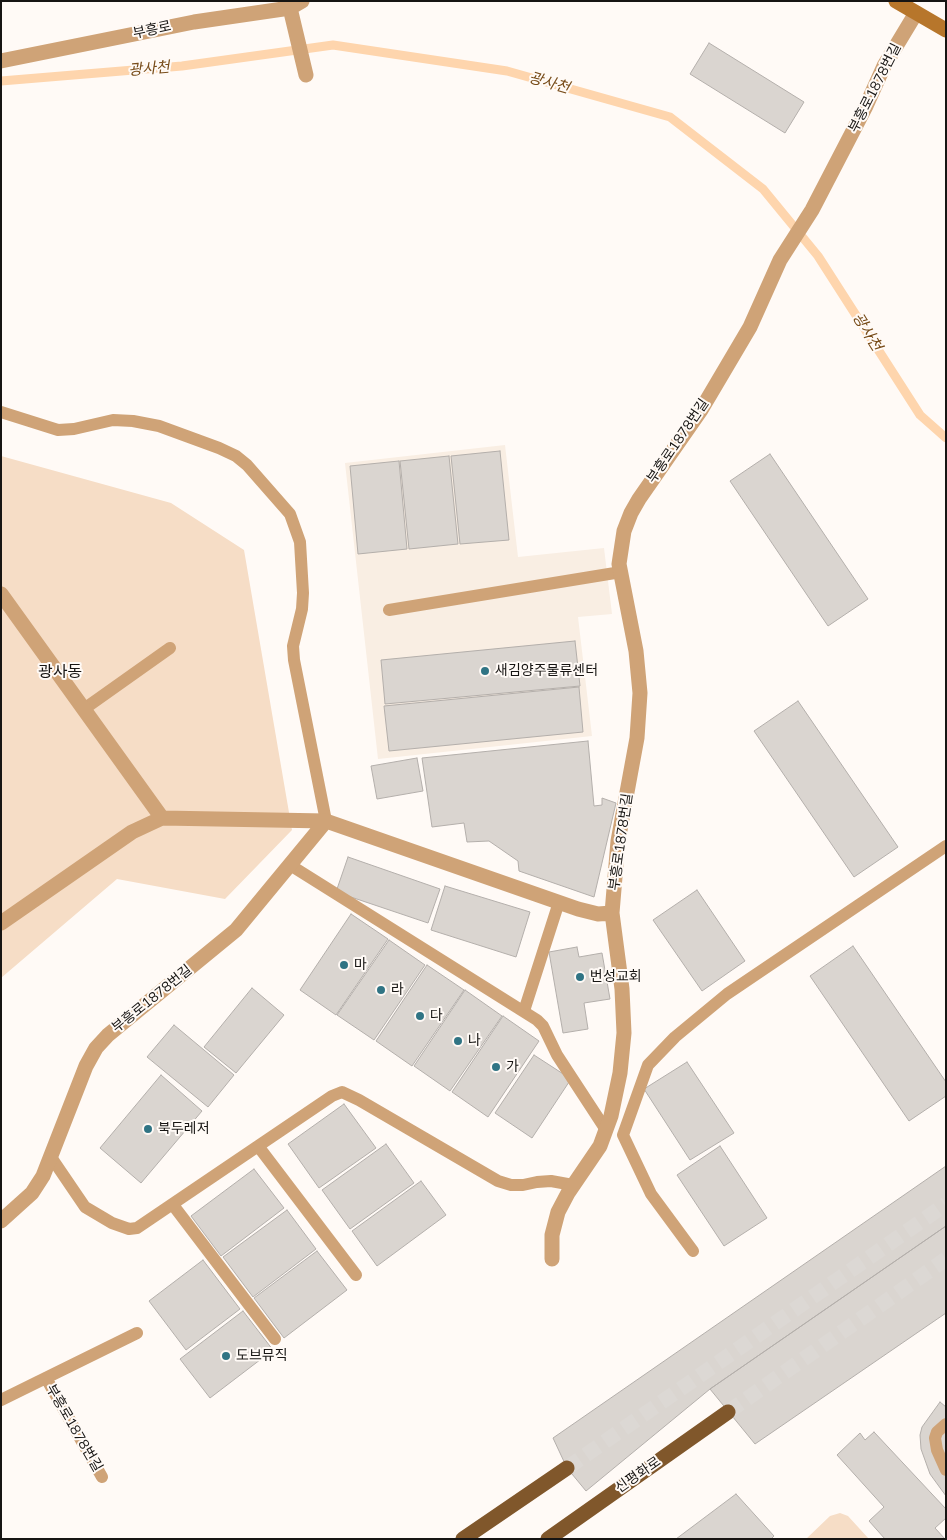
<!DOCTYPE html>
<html>
<head>
<meta charset="utf-8">
<style>
	body { margin:0 }
	#map { position:relative; width:947px; height:1540px; overflow:hidden; background:#fffaf6; font-family:Mulish,sans-serif }
	canvas { display:block }
	.frame { position:absolute; inset:0; border:2px solid #171513; pointer-events:none }
</style>
</head>
<body>
<div id="map">
<canvas width="947" height="1540"></canvas>
<div class="frame"></div>
</div>
<script>
const g = document.querySelector('canvas').getContext('2d');
g.lineJoin = 'round';
function fillPath(path, color) {
  g.fillStyle = color;
  g.fill(path, 'evenodd');
}
function poly(rows) {
  const path = new Path2D();
  for (const r of rows) {
    path.moveTo(r[0], r[1]);
    for (let i = 2; i < r.length; i += 2) path.lineTo(r[i], r[i + 1]);
  }
  return path;
}
function trace(path, color, width, dash) {
  g.strokeStyle = color;
  g.lineWidth = width;
  g.lineCap = dash ? 'butt' : 'round';
  g.setLineDash(dash || []);
  g.stroke(path);
}
function label(font, color, halo, rows, align = 'center') {
  g.font = font + ' Mulish,"Noto Sans KR",sans-serif';
  g.lineWidth = 4;
  g.setLineDash([]);
  g.textBaseline = 'middle';
  g.strokeStyle = halo;
  g.fillStyle = color;
  for (const [text, x, y, turn = 0] of rows) {
    g.save();
    g.translate(x, y);
    g.rotate((+turn || 0) * Math.PI / 180);
    g.textAlign = isNaN(turn) ? turn : align;
    if (halo) g.strokeText(text, 0, 0);
    g.fillText(text, 0, 0);
    g.restore();
  }
}
fillPath(poly([
	[505,445,518,557,604,548,612,614,578,617,592,736,378,759,345,463]
]), '#f9eee3');
fillPath(poly([
	[1,456,171,503,244,550,292,830,225,899,117,879,1,978],
	[840,1513,848,1516,869,1539,806,1539,830,1516]
]), '#f6ddc6');
trace(poly([
	[1,81,182,66,333,45,507,71,670,117,763,189,818,256,920,415,946,438]
]), '#fed5ad', 9);
const building = poly([
	[709,43,804,102,785,133,690,74,709,43],
	[500,451,509,540,460,544,451,456,500,451],
	[770,454,868,599,828,626,730,481,770,454],
	[449,456,458,544,409,549,400,461,449,456],
	[399,461,407,549,358,554,350,466,399,461],
	[575,641,580,686,385,704,381,660,575,641],
	[579,687,583,732,389,751,384,706,579,687],
	[798,701,898,847,854,877,754,731,798,701],
	[588,741,594,806,602,805,602,798,616,803,594,897,519,871,518,861,489,841,467,842,464,823,432,827,422,758,588,741],
	[417,758,423,791,377,799,371,766,417,758],
	[348,857,440,889,428,923,336,892,348,857],
	[445,886,530,912,516,957,431,930,445,886],
	[697,890,745,961,702,991,653,920,697,890],
	[351,914,388,939,336,1015,300,990,351,914],
	[389,940,425,965,374,1040,337,1015,389,940],
	[853,946,946,1082,946,1096,909,1121,810,976,853,946],
	[577,947,579,957,602,953,610,999,584,1003,588,1029,563,1033,549,952,577,947],
	[427,965,464,990,412,1066,376,1041,427,965],
	[252,988,284,1015,236,1073,204,1047,252,988],
	[465,990,502,1016,450,1091,414,1066,465,990],
	[503,1016,539,1041,488,1117,452,1092,503,1016],
	[174,1025,234,1075,208,1107,147,1057,174,1025],
	[534,1055,571,1079,532,1138,495,1113,534,1055],
	[687,1062,734,1133,690,1160,644,1089,687,1062],
	[161,1075,202,1111,141,1183,100,1148,161,1075],
	[344,1104,376,1148,319,1188,288,1144,344,1104],
	[386,1144,414,1183,350,1229,322,1190,386,1144],
	[720,1146,767,1218,724,1246,677,1175,720,1146],
	[946,1166,946,1226,710,1389,586,1491,567,1468,553,1438,946,1166],
	[254,1169,284,1208,221,1256,191,1216,254,1169],
	[421,1181,446,1215,377,1266,352,1231,421,1181],
	[287,1210,316,1249,253,1297,223,1257,287,1210],
	[946,1226,946,1313,755,1444,710,1389,946,1226],
	[317,1251,347,1290,284,1338,254,1298,317,1251],
	[203,1260,240,1309,186,1350,149,1301,203,1260],
	[243,1311,273,1350,210,1398,180,1359,243,1311],
	[940,1402,946,1407,946,1496,930,1474,921,1449,920,1435,922,1427,940,1402],
	[874,1432,946,1509,946,1518,935,1528,945,1539,885,1539,869,1521,884,1507,837,1455,860,1433,865,1440,874,1432],
	[736,1494,774,1536,771,1539,676,1539,736,1494]
]);
fillPath(building, '#dad5d0');
trace(building, '#b4afab', 1);
trace(poly([
	[728,1412,946,1259],
	[567,1468,946,1204]
]), '#dcd8d4', 15, [15, 8]);
trace(poly([
	[1,412,58,430,74,429,113,420,133,421,159,426,219,448,236,456,247,465,290,514,300,542,303,593,302,609,293,646,294,660,326,821],
	[389,610,621,572],
	[84,709,170,648],
	[290,865,537,1020,543,1026,557,1055,606,1130],
	[524,1011,559,902],
	[258,1146,356,1275],
	[51,1157,85,1207,112,1223,129,1229,137,1228,332,1096,342,1092,359,1100,498,1181,511,1185,523,1185,537,1182,551,1181,573,1185],
	[173,1205,275,1339],
	[693,1251,651,1194,623,1135,648,1065,675,1037,727,994,946,846],
	[46,1378,102,1477],
	[1,1400,137,1333],
	[946,1424,937,1432,935,1438,937,1450,946,1470]
]), '#cfa377', 12);
trace(poly([
	[290,8,306,75],
	[1,61,194,22,290,8,302,1],
	[1,594,162,818,326,821,578,909,598,914,612,913],
	[1,923,132,832,162,818],
	[1,1221,32,1193,43,1176,86,1066,96,1048,108,1035,236,930,326,821],
	[552,1259,552,1235,558,1212,568,1193,600,1146,611,1116,620,1073,624,1033,622,989,612,913,618,841,637,738,640,693,636,651,619,564,624,531,631,513,639,499,701,410,750,327,780,260,812,210,866,106,884,66,916,13]
]), '#cfa377', 15);
trace(poly([
	[896,1,946,30]
]), '#b7762b', 15);
trace(poly([
	[463,1539,567,1468],
	[548,1539,728,1412]
]), '#80572b', 15);
for (const [x, y, r, color] of [
	[485,671,5,"#307484"],
	[344,965,5,"#307484"],
	[580,977,5,"#307484"],
	[381,990,5,"#307484"],
	[420,1016,5,"#307484"],
	[458,1041,5,"#307484"],
	[496,1067,5,"#307484"],
	[148,1129,5,"#307484"],
	[226,1356,5,"#307484"]
]) {
  const dot = new Path2D();
  dot.arc(x, y, r, 0, 2 * Math.PI);
  g.fillStyle = color;
  g.fill(dot);
  trace(dot, '#fffaf6', 2);
}
label('14px', '#171513', '#fffaf6', [
	["부흥로",152,30,-12],
	["부흥로1878번길",875,88,-63],
	["부흥로1878번길",678,441,-56],
	["부흥로1878번길",621,842,-82],
	["부흥로1878번길",152,999,-39],
	["부흥로1878번길",74,1428,60],
	["신평화로",638,1475,-35]
]);
label('14px', '#171513', '#fffaf6', [
	["새김양주물류센터",495,671],
	["마",354,965],
	["번성교회",590,977],
	["라",391,990],
	["다",430,1016],
	["나",468,1041],
	["가",506,1067],
	["북두레저",158,1129],
	["도브뮤직",236,1356]
], 'left');
label('italic 15px', '#784c19', '#fffaf6', [
	["광사천",149,69,-5],
	["광사천",549,83,16],
	["광사천",867,332,58]
]);
label('16px', '#171513', '#fffaf6', [
	["광사동",60,672]
]);
</script>
</body>
</html>
